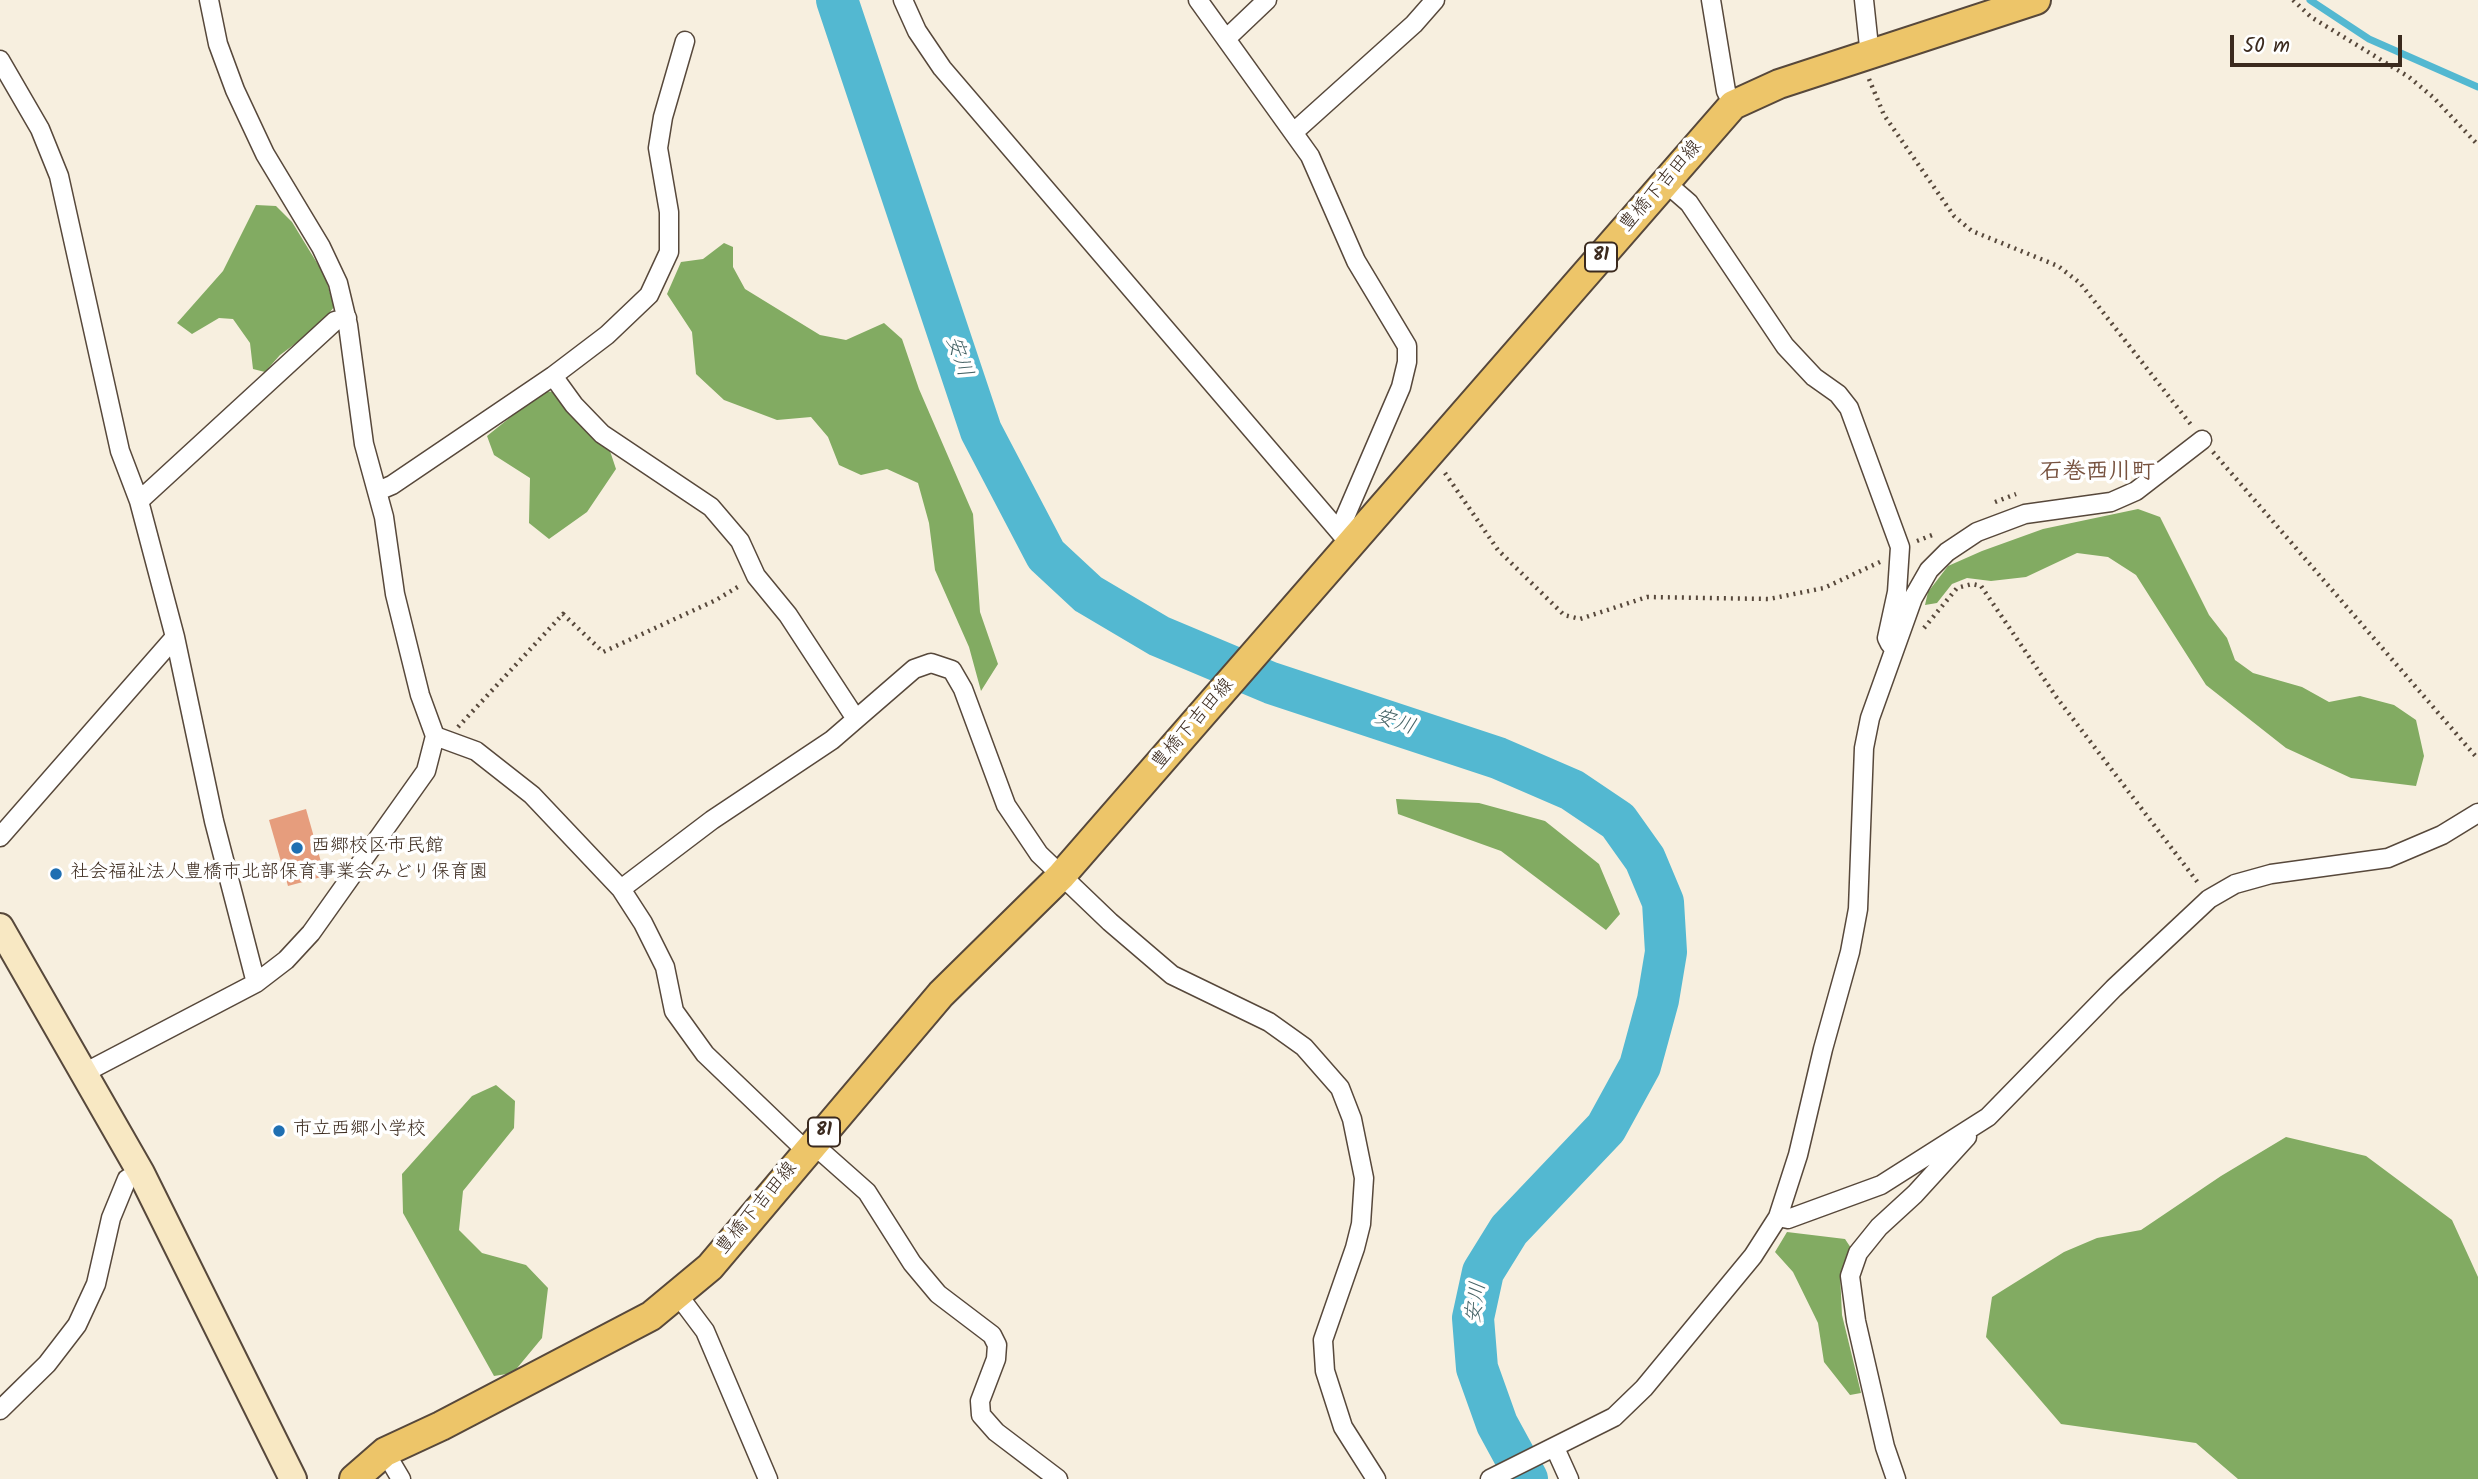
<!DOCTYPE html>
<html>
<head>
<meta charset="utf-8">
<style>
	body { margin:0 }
	#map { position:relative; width:2478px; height:1479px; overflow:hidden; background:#f7efdf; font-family:Kalam,sans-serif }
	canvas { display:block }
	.scale { position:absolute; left:2230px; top:35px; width:172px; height:32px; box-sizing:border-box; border:4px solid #3b2a1e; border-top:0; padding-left:9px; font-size:21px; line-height:24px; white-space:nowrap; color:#3b2a1e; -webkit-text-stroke:5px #fff; paint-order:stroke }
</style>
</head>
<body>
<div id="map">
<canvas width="2478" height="1479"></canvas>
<div class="scale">50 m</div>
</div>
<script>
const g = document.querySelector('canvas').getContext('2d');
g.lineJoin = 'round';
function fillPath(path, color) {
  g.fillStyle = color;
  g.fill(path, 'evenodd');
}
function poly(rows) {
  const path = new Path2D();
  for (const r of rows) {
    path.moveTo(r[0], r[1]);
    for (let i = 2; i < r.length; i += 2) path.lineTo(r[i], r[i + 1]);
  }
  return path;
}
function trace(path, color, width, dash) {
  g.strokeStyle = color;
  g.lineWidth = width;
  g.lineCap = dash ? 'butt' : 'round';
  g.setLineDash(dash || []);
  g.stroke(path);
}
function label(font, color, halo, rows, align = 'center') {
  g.font = font + ' Kalam,"Klee One",sans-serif';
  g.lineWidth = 7;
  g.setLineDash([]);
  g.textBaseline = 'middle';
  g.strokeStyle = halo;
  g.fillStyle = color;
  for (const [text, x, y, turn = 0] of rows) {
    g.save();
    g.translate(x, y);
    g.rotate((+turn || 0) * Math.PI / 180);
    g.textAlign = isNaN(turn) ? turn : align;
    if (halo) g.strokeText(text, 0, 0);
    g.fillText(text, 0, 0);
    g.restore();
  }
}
fillPath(poly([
	[256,205,276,206,292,222,325,276,334,307,319,326,280,355,265,372,253,369,250,343,233,319,219,318,192,334,177,323,223,271],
	[724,243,733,247,733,267,745,289,820,335,846,340,884,323,902,339,919,389,973,514,980,612,998,664,981,691,969,647,935,570,929,523,918,483,887,469,861,475,839,465,828,437,811,417,777,420,724,400,696,374,692,332,667,294,681,262,703,259],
	[543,391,555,392,609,448,616,469,587,512,549,539,529,523,530,478,494,455,487,436],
	[2138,509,2160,517,2209,615,2227,638,2235,660,2253,673,2302,687,2329,702,2360,696,2394,705,2416,720,2424,756,2416,786,2351,778,2286,748,2206,685,2136,575,2108,557,2077,553,2026,577,1991,581,1967,578,1952,584,1937,603,1925,605,1928,592,1948,566,1982,551,2043,529],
	[1396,799,1479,803,1545,821,1599,864,1620,914,1606,930,1501,851,1398,814],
	[496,1085,515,1101,514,1128,463,1191,459,1230,482,1253,526,1265,548,1288,542,1338,513,1373,494,1376,403,1213,402,1174,472,1096],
	[2286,1137,2366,1156,2452,1220,2478,1277,2478,1479,2238,1479,2196,1443,2061,1424,1986,1337,1992,1297,2064,1252,2097,1238,2141,1230,2221,1176],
	[1787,1232,1845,1239,1851,1248,1840,1274,1842,1315,1861,1393,1850,1395,1824,1362,1818,1323,1793,1272,1775,1252]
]), '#82ab62');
trace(poly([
	[2310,0,2369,39,2478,87]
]), '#53b8d1', 7);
trace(poly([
	[837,0,981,431,1046,555,1088,594,1159,636,1271,683,1498,758,1572,790,1618,821,1645,859,1663,902,1666,952,1658,1000,1640,1066,1606,1128,1509,1230,1483,1272,1473,1318,1477,1368,1497,1424,1527,1479]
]), '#53b8d1', 42);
fillPath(poly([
	[306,809,325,876,288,886,269,820]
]), '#e69d7d');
const street = poly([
	[903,0,917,31,942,68,1349,543],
	[1198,0,1310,156,1356,261,1407,346,1407,362,1401,387,1339,531],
	[1711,0,1726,91,1733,105],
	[1864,0,1870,56],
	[1227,38,1267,0],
	[0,60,40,129,59,176,120,451,139,501,175,637,0,837],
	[1295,131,1414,24,1435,0],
	[1666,183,1689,203,1785,346,1814,377,1838,394,1849,408,1900,547,1897,592,1887,638,1890,644],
	[553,376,574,405,602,434,711,507,740,541,756,576,788,615,856,719],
	[378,491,392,485,553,376,607,335,649,295,669,252,669,212,658,148,663,117,685,41],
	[139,501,335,321,347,318],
	[175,637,214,821,256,983],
	[435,736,476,751,532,795,621,889,643,923,665,967,674,1011,705,1054,799,1144,823,1153,867,1192,912,1263,938,1294,992,1335,997,1345,996,1359,980,1401,981,1415,996,1432,1058,1479],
	[621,889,712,820,832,740,914,669,931,663,952,670,963,689,1006,805,1039,854,1110,922,1172,975,1269,1022,1304,1047,1340,1088,1352,1119,1364,1178,1361,1224,1355,1248,1323,1340,1325,1371,1343,1427,1376,1479],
	[84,1073,256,983,286,960,311,933,426,771,435,736,420,695,395,594,384,517,364,444,348,325,338,283,321,247,265,154,235,90,218,44,209,0],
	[1778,1217,1788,1219,1881,1185,1988,1117,2114,988,2209,899,2235,884,2271,874,2388,858,2442,835,2478,813],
	[678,1295,705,1331,768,1479],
	[0,1410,47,1364,77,1325,96,1284,111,1218,127,1179,141,1173],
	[1555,1448,1569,1479],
	[385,1452,401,1479],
	[1490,1479,1614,1417,1644,1388,1753,1256,1778,1217,1798,1155,1823,1049,1850,952,1858,909,1864,748,1870,718,1913,598,1929,570,1947,552,1977,532,2025,514,2111,502,2136,491,2202,440],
	[1896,1479,1885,1447,1856,1321,1850,1276,1858,1253,1879,1227,1915,1194,1967,1137]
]);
const secondary = poly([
	[0,927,141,1173,293,1479]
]);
const primary = poly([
	[354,1479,385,1452,441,1426,651,1316,710,1267,941,994,1061,876,1733,105,1779,84,2036,0]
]);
trace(street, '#57483b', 21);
trace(secondary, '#57483b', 30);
trace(primary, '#57483b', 32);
trace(poly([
	[2293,0,2311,17,2409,77,2434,98,2478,145],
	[1869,79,1884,115,1954,216,1972,231,2058,266,2080,283,2192,426],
	[2213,452,2478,759],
	[1445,473,1498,550,1564,615,1580,619,1647,597,1769,599,1824,588,1882,561],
	[1995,502,2016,494],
	[1917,541,1935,534],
	[1924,628,1957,588,1972,584,1981,586,2057,698,2199,884],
	[458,727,563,614,603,652,716,600,741,585]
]), '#57483b', 4.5, [2, 5]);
trace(street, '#fff', 18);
trace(secondary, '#f8e8c3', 26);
trace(primary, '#edc569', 28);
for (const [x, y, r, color] of [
	[297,848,7,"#1f6fb2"],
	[56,874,7,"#1f6fb2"],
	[279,1131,7,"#1f6fb2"]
]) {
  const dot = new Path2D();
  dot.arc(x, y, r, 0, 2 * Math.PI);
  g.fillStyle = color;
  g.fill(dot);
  trace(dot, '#fff', 2.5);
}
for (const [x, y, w] of [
	[1601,257,32],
	[824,1132,32]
]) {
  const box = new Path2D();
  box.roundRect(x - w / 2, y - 14.5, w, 29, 5);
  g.fillStyle = '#fff';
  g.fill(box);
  trace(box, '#3b2a1e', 2);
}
label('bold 18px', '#3b2a1e', null, [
	["81",1601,257],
	["81",824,1132]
]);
label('19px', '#3b2a1e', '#fff', [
	["豊橋下吉田線",1662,187,-49],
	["豊橋下吉田線",1194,725,-49],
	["豊橋下吉田線",758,1209,-50]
]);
label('19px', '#3b2a1e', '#fff', [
	["西郷校区市民館",311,848],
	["社会福祉法人豊橋市北部保育事業会みどり保育園",70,874],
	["市立西郷小学校",293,1131]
], 'left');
label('italic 21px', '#456366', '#fff', [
	["安川",957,357,71],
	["安川",1394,724,18],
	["安川",1478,1303,-82]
]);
label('bold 23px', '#77523f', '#fff', [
	["石巻西川町",2097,474]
]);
</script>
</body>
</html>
